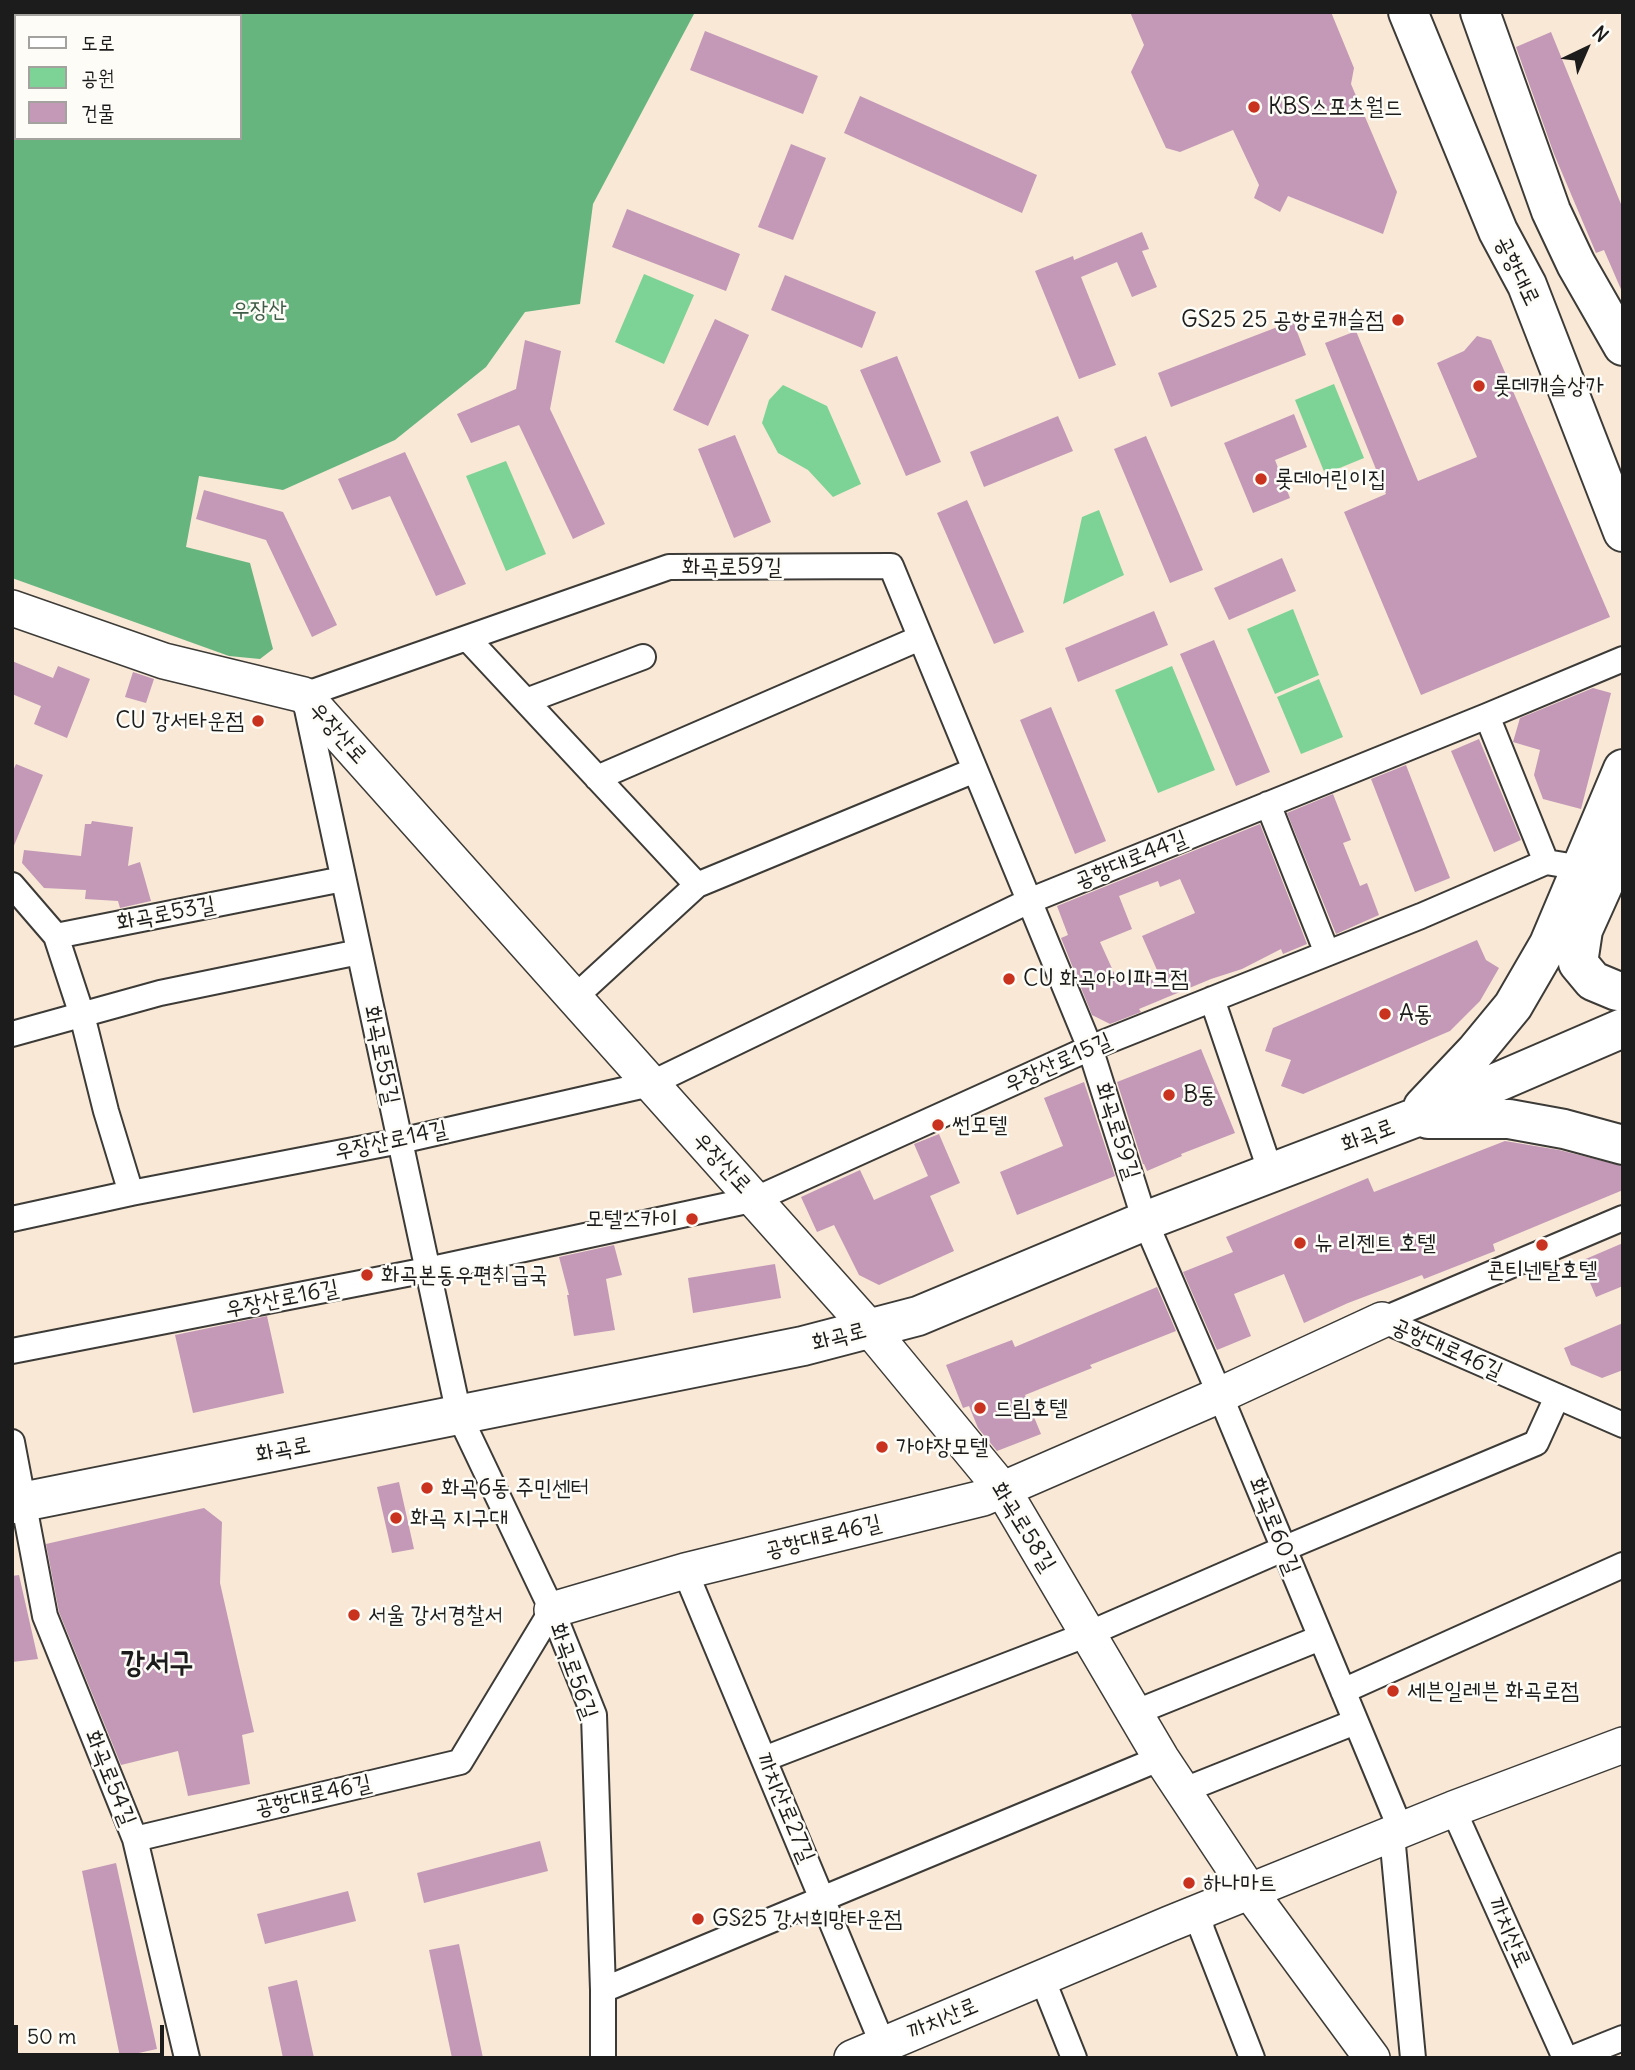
<!DOCTYPE html>
<html>
<head>
<meta charset="utf-8">
<style>
	body { margin:0 }
	#map { position:relative; width:1635px; height:2070px; overflow:hidden; background:#f8e8d5; font-family:Delius,"Poor Story",sans-serif }
	canvas { display:block }
	.frame { position:absolute; inset:0; border:14px solid #1c1c1c; pointer-events:none }
	.legend { position:absolute; left:14px; top:14px; width:228px; height:126px; box-sizing:border-box; background:#fdfcf7; border:2px solid #a3a29f; margin:0; padding:9px 12px; list-style:none; font-size:21px; color:#1c1c1c }
	.legend li { display:flex; align-items:center; gap:14px; height:35px }
	.legend b { width:35px; border:2px solid #a3a29f }
	.north { position:absolute; left:1551px; top:14px; width:70px; height:70px; -webkit-text-stroke:5px #fdfcf7; paint-order:stroke; rotate:44deg; font-size:19px; font-weight:700; line-height:28px; text-align:center; color:#1c1c1c }
	.north::after { content:''; display:block; margin:auto; width:24px; height:32px; background:#1c1c1c; clip-path:polygon(50% 0,100% 100%,50% 72%,0 100%) }
	.scale { position:absolute; left:14px; top:2025px; width:150px; height:32px; box-sizing:border-box; border:4px solid #1c1c1c; border-top:0; padding-left:9px; font-size:21px; line-height:24px; white-space:nowrap; color:#1c1c1c; -webkit-text-stroke:5px #fdfcf7; paint-order:stroke }
</style>
</head>
<body>
<div id="map">
<canvas width="1635" height="2070"></canvas>
<div class="frame"></div>
<ul class="legend">
<li><b style="height:9px;background:#fff"></b>도로</li>
<li><b style="height:19px;background:#7dd396"></b>공원</li>
<li><b style="height:19px;background:#c399b7"></b>건물</li>
</ul>
<div class="north">N</div>
<div class="scale">50 m</div>
</div>
<script>
const g = document.querySelector('canvas').getContext('2d');
g.lineJoin = 'round';
function fillPath(path, color) {
  g.fillStyle = color;
  g.fill(path, 'evenodd');
}
function poly(rows) {
  const path = new Path2D();
  for (const r of rows) {
    path.moveTo(r[0], r[1]);
    for (let i = 2; i < r.length; i += 2) path.lineTo(r[i], r[i + 1]);
  }
  return path;
}
function trace(path, color, width, dash) {
  g.strokeStyle = color;
  g.lineWidth = width;
  g.lineCap = dash ? 'butt' : 'round';
  g.setLineDash(dash || []);
  g.stroke(path);
}
function label(font, color, halo, rows, align = 'center') {
  g.font = font + ' Delius,"Poor Story",sans-serif';
  g.lineWidth = 5;
  g.setLineDash([]);
  g.textBaseline = 'middle';
  g.strokeStyle = halo;
  g.fillStyle = color;
  for (const [text, x, y, turn = 0] of rows) {
    g.save();
    g.translate(x, y);
    g.rotate((+turn || 0) * Math.PI / 180);
    g.textAlign = isNaN(turn) ? turn : align;
    if (halo) g.strokeText(text, 0, 0);
    g.fillText(text, 0, 0);
    g.restore();
  }
}
fillPath(poly([
	[644,274,694,295,664,364,615,342],
	[1334,384,1364,458,1325,474,1295,400],
	[783,385,827,406,861,484,833,497,808,470,778,453,762,423,769,400],
	[506,461,546,554,506,571,466,476],
	[1099,510,1124,575,1063,604,1082,517],
	[1293,609,1319,675,1275,694,1247,629],
	[1172,666,1215,770,1158,793,1115,690],
	[1319,679,1343,737,1301,754,1277,697]
]), '#7dd396');
fillPath(poly([
	[12,12,695,12,593,204,580,304,525,312,486,367,395,440,283,490,199,476,186,547,250,563,273,649,260,659,229,656,12,578],
	[16,16,240,16,240,138,16,138]
]), '#66b57f');
fillPath(poly([
	[1130,12,1331,12,1354,68,1351,84,1397,192,1383,234,1288,196,1280,212,1254,198,1259,185,1233,130,1180,152,1166,148,1131,72,1144,45],
	[705,31,818,76,803,114,690,70],
	[1551,32,1623,209,1623,294,1604,250,1596,253,1554,154,1516,47],
	[860,96,1037,175,1022,213,844,133],
	[791,144,826,158,793,240,758,227],
	[627,209,740,254,726,291,612,247],
	[1142,232,1149,249,1142,251,1157,287,1132,297,1117,262,1081,277,1116,365,1079,379,1035,271,1073,256,1074,260],
	[785,275,876,312,862,348,771,310],
	[715,319,749,335,708,426,673,410],
	[1293,321,1306,355,1171,407,1158,373],
	[1356,331,1418,481,1477,457,1437,363,1464,351,1477,336,1491,340,1610,617,1421,695,1344,512,1386,494,1325,343],
	[525,340,561,351,550,409,605,524,573,539,519,425,471,443,457,414,516,389],
	[897,356,941,462,906,476,860,370],
	[1294,414,1307,447,1275,460,1290,498,1253,513,1224,443],
	[1058,416,1073,451,984,487,970,452],
	[735,435,771,522,734,538,698,449],
	[1146,436,1203,570,1170,583,1114,449],
	[405,452,466,584,436,596,390,496,352,510,338,479],
	[204,490,283,512,337,625,312,637,266,540,196,519],
	[967,500,1024,632,994,644,937,513],
	[1282,558,1296,591,1229,620,1214,588],
	[1154,611,1168,645,1078,682,1065,648],
	[1214,640,1270,772,1236,786,1180,654],
	[12,661,53,678,58,666,90,679,67,738,34,724,41,706,12,694],
	[133,672,154,679,146,703,125,697],
	[1593,688,1611,693,1581,809,1543,799,1534,775,1540,750,1513,742,1520,718],
	[1051,707,1106,841,1075,854,1020,720],
	[1479,739,1521,840,1494,852,1451,751],
	[16,764,43,775,13,848,12,773],
	[1406,765,1450,878,1415,892,1371,779],
	[1333,794,1351,840,1343,843,1360,886,1367,883,1379,915,1336,934,1287,813],
	[92,821,133,827,128,866,140,862,151,901,120,908,118,901,85,899,86,890,44,888,22,863,24,850,81,856,85,824,91,824],
	[1260,824,1307,944,1283,954,1281,949,1242,969,1211,979,1139,1009,1141,1012,1110,1024,1092,1015,1061,938,1068,935,1057,906],
	[1180,879,1195,913,1142,936,1157,970,1120,986,1100,942,1132,929,1119,896,1158,881,1160,887],
	[1477,940,1486,960,1499,968,1480,1001,1450,1031,1303,1094,1281,1086,1291,1060,1265,1051,1273,1028],
	[1201,1049,1235,1133,1181,1154,1182,1156,1147,1171,1144,1164,1143,1164,1117,1082],
	[1084,1082,1115,1176,1017,1215,1000,1172,1063,1146,1044,1098],
	[939,1134,960,1183,930,1196,954,1251,879,1285,859,1275,834,1225,817,1232,801,1197,860,1170,874,1200,928,1176,914,1144],
	[1505,1141,1559,1150,1623,1166,1623,1190,1493,1244,1495,1251,1424,1279,1422,1275,1348,1303,1304,1323,1284,1274,1234,1294,1251,1336,1217,1350,1183,1272,1233,1252,1226,1237,1368,1178,1374,1192],
	[1623,1243,1623,1286,1596,1297,1581,1261],
	[614,1245,622,1275,606,1279,615,1330,574,1336,567,1295,569,1295,559,1257],
	[775,1264,781,1298,693,1313,688,1278],
	[1157,1287,1176,1331,1090,1365,1092,1368,1025,1395,1041,1434,997,1451,978,1428,969,1406,963,1408,946,1365,1012,1340,1015,1347],
	[267,1316,284,1393,193,1413,175,1335],
	[1623,1323,1623,1370,1602,1378,1571,1365,1564,1348],
	[399,1482,414,1549,392,1553,377,1487],
	[204,1508,222,1522,220,1583,254,1732,242,1735,250,1784,188,1796,178,1751,121,1765,59,1612,46,1544],
	[19,1575,38,1659,12,1662,12,1576],
	[540,1841,548,1871,424,1903,417,1873],
	[116,1863,157,2049,120,2057,82,1871],
	[348,1891,356,1921,265,1944,257,1914],
	[459,1944,483,2058,452,2058,429,1950],
	[297,1980,314,2058,283,2058,268,1987]
]), '#c399b7');
const street = poly([
	[467,638,697,885,975,770],
	[526,701,643,657],
	[1487,716,1546,862],
	[597,778,920,638],
	[1268,804,1327,953],
	[12,885,56,936,343,879],
	[56,936,82,1015,106,1111,131,1193],
	[574,998,697,885],
	[1212,999,1271,1173],
	[12,1034,160,993,359,952],
	[12,1219,131,1193,400,1141,650,1084,1029,901,1487,716,1623,659],
	[1382,1320,1623,1425],
	[1382,1320,1623,1218],
	[12,1351,427,1270,756,1199,1090,1048,1421,916,1546,862,1582,868],
	[12,1442,45,1616,135,1839,187,2058],
	[685,1571,883,2045,890,2057],
	[1343,1691,1623,1565],
	[1134,1713,1320,1638],
	[764,1759,1088,1634,1283,1549,1536,1443,1557,1397],
	[1182,1791,1355,1722],
	[1453,1809,1565,2058],
	[1392,1835,1413,2058],
	[135,1839,460,1762,552,1610],
	[1199,1912,1202,1930,1252,2058],
	[1042,1978,1074,2058],
	[603,1990,1161,1758],
	[603,2058,603,1990,594,1715,552,1610,459,1415,304,695,669,567,891,566,1090,1048,1145,1221,1220,1395,1401,1830],
	[1573,2058,1623,2038]
]);
const secondary = poly([
	[12,608,164,661,304,695,870,1329,1003,1490,1161,1758,1250,1892,1372,2058],
	[552,1610,685,1571,983,1498,1220,1395,1382,1320],
	[852,2058,1169,1924,1453,1809,1623,1745]
]);
const primary = poly([
	[1408,12,1498,231,1527,285,1623,532],
	[1480,12,1551,211,1576,264,1623,346],
	[1623,841,1583,930,1578,963,1593,981,1617,991,1623,991],
	[1423,1107,1475,1052,1513,1006,1549,944,1623,769],
	[1428,1119,1509,1119,1564,1129,1623,1145],
	[12,1504,803,1346,918,1316,1145,1221,1412,1119,1623,1028]
]);
trace(street, '#3d3b38', 28);
trace(secondary, '#3d3b38', 38);
trace(primary, '#3d3b38', 42);
trace(street, '#fff', 24);
trace(secondary, '#fff', 35);
trace(primary, '#fff', 38);
for (const [x, y, r, color] of [
	[1254,107,7,"#c8321e"],
	[1398,320,7,"#c8321e"],
	[1479,386,7,"#c8321e"],
	[1261,479,7,"#c8321e"],
	[258,721,7,"#c8321e"],
	[1009,979,7,"#c8321e"],
	[1385,1014,7,"#c8321e"],
	[1169,1095,7,"#c8321e"],
	[938,1125,7,"#c8321e"],
	[692,1219,7,"#c8321e"],
	[1300,1243,7,"#c8321e"],
	[1542,1245,7,"#c8321e"],
	[367,1275,7,"#c8321e"],
	[980,1408,7,"#c8321e"],
	[882,1447,7,"#c8321e"],
	[427,1488,7,"#c8321e"],
	[396,1518,7,"#c8321e"],
	[354,1615,7,"#c8321e"],
	[1393,1691,7,"#c8321e"],
	[1189,1883,7,"#c8321e"],
	[698,1919,7,"#c8321e"]
]) {
  const dot = new Path2D();
  dot.arc(x, y, r, 0, 2 * Math.PI);
  g.fillStyle = color;
  g.fill(dot);
  trace(dot, '#fdfcf7', 2.5);
}
label('23px', '#1c1c1c', '#fdfcf7', [
	["KBS스포츠월드",1268,107],
	["GS25 25 공항로캐슬점",1384,320,"right"],
	["롯데캐슬상가",1493,386],
	["롯데어린이집",1275,479],
	["CU 강서타운점",244,721,"right"],
	["CU 화곡아이파크점",1023,979],
	["A동",1399,1014],
	["B동",1183,1095],
	["썬모텔",952,1125],
	["모텔스카이",678,1219,"right"],
	["뉴 리젠트 호텔",1314,1243],
	["콘티넨탈호텔",1542,1270,"center"],
	["화곡본동우편취급국",381,1275],
	["드림호텔",994,1408],
	["가야장모텔",896,1447],
	["화곡6동 주민센터",441,1488],
	["화곡 지구대",410,1518],
	["서울 강서경찰서",368,1615],
	["세븐일레븐 화곡로점",1407,1691],
	["하나마트",1203,1883],
	["GS25 강서희망타운점",712,1919]
], 'left');
label('23px', '#1c1c1c', '#fdfcf7', [
	["공항대로",1517,271,64],
	["화곡로59길",732,567],
	["우장산로",338,733,48],
	["공항대로44길",1131,860,-22],
	["화곡로53길",166,914,-11],
	["화곡로55길",381,1055,78],
	["우장산로15길",1058,1063,-24],
	["화곡로59길",1117,1131,72],
	["화곡로",1368,1136,-21],
	["우장산로14길",391,1141,-12],
	["우장산로",722,1163,47],
	["우장산로16길",282,1299,-11],
	["화곡로",839,1337,-15],
	["공항대로46길",1447,1349,24],
	["화곡로",283,1450,-11],
	["화곡로60길",1274,1526,68],
	["화곡로58길",1023,1527,58],
	["공항대로46길",823,1537,-14],
	["화곡로56길",573,1671,70],
	["화곡로54길",110,1778,68],
	["공항대로46길",313,1796,-13],
	["까치산로27길",785,1808,67],
	["까치산로",1509,1933,66],
	["까치산로",943,2019,-23]
]);
label('23px', '#3e5c47', '#fdfcf7', [
	["우장산",259,310]
]);
label('bold 30px', '#1c1c1c', '#fdfcf7', [
	["강서구",157,1663]
]);
</script>
</body>
</html>
